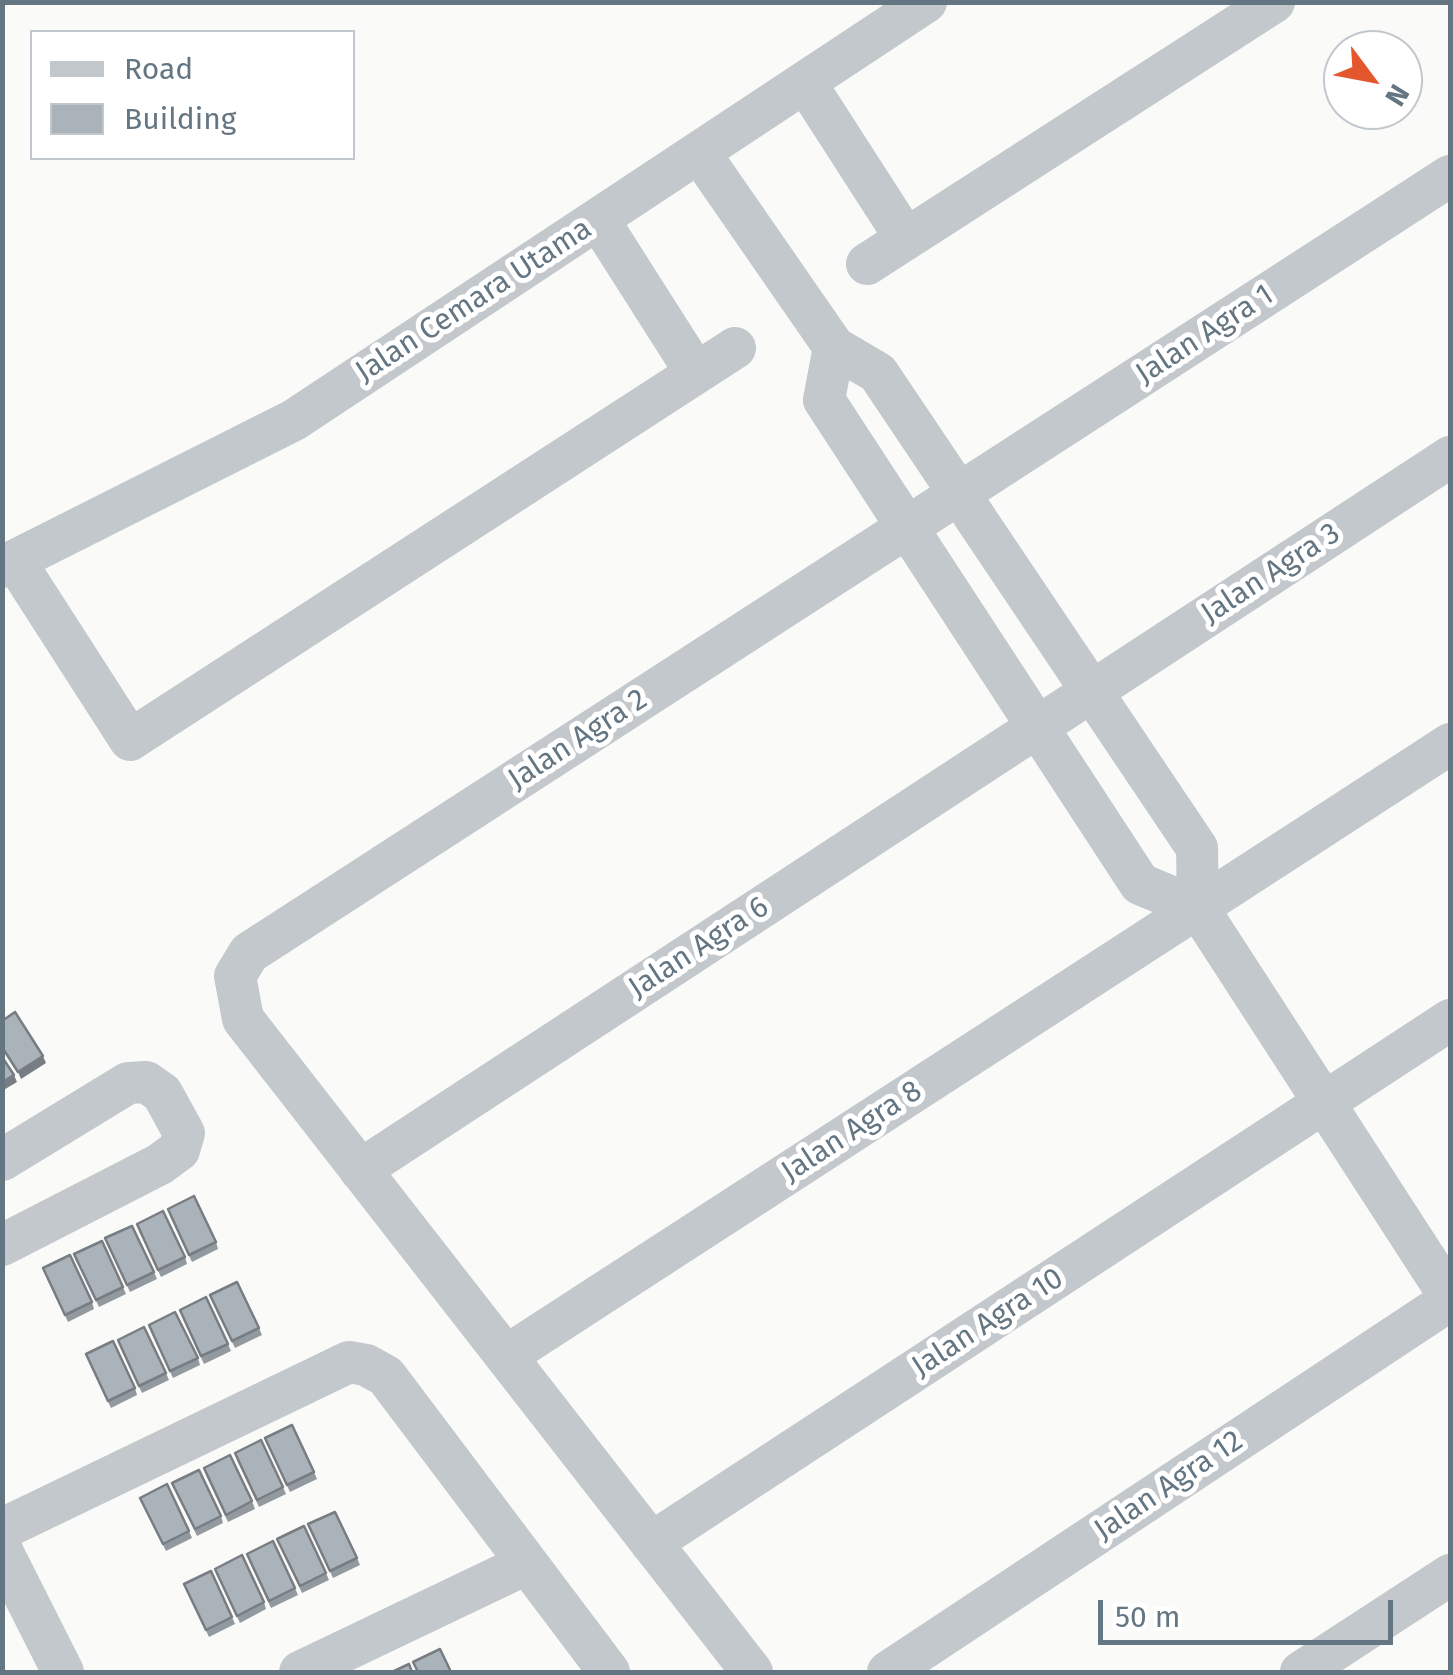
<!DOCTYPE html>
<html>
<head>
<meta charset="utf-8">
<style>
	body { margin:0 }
	#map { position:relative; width:1453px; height:1675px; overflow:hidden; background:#fafaf8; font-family:"Fira Sans",sans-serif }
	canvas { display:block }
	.frame { position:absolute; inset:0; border:5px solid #657683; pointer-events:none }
	.legend { position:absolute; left:30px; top:30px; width:325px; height:130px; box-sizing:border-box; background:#fff; border:2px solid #c1c8cd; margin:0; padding:12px 18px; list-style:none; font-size:30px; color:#657683 }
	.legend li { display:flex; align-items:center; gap:20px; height:50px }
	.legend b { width:50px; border:2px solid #c1c8cd }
	.north { position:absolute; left:1323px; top:30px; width:100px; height:100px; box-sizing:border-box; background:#fff; border:2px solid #c1c8cd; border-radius:50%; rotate:122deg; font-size:28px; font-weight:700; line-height:40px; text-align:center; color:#657683 }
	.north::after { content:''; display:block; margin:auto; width:35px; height:45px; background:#e4572e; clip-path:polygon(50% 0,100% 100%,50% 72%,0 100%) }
	.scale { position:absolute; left:1098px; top:1600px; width:295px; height:45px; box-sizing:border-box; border:5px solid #657683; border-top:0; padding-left:12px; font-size:30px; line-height:35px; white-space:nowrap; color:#657683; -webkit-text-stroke:8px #fff; paint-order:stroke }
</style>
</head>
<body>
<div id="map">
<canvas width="1453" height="1675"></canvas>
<div class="frame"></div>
<ul class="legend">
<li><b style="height:12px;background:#c3c8cc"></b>Road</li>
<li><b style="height:28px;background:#aab3b9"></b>Building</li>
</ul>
<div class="north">N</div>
<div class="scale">50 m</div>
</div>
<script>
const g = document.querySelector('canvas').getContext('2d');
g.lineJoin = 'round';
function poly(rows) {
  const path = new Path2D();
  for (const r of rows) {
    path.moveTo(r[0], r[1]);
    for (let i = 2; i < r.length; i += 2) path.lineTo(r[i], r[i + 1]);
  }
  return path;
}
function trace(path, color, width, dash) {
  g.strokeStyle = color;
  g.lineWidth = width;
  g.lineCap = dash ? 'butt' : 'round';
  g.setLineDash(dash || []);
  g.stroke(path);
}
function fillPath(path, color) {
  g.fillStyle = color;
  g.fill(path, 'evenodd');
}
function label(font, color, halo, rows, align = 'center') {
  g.font = font + ' "Fira Sans",sans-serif';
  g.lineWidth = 10;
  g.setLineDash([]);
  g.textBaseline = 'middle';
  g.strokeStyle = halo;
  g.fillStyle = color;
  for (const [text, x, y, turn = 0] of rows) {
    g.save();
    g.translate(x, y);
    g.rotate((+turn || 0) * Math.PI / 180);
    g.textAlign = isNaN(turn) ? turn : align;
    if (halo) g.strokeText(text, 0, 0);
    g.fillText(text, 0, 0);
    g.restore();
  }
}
trace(poly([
	[805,82,906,239],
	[699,152,834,347,878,373,1197,848,1198,908,1450,1297],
	[598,219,696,373],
	[867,264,1274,2],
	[834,347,824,400,1140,884,1198,908],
	[15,561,130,740,735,348],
	[2,567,294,420,926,2],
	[2,1160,128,1083,146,1082,162,1093,184,1133,179,1150,160,1164,2,1245],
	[360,1170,1450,457],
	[506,1356,1450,744],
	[2,1529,349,1362,366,1365,386,1376,609,1672],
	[651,1543,1450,1020],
	[2,1551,63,1672],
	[300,1672,524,1565],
	[752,1672,243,1019,235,976,249,953,1450,176],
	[888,1672,1450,1300],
	[1301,1672,1450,1575]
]), '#c3c8cc', 42);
fillPath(poly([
	[170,1216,216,1242,218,1249,192,1262],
	[139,1231,185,1257,187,1264,161,1277],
	[108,1245,154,1272,157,1279,130,1292],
	[77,1261,123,1287,126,1294,99,1307],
	[46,1275,92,1302,94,1309,68,1322],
	[213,1302,259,1328,262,1335,235,1348],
	[182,1317,228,1344,231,1351,204,1364],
	[151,1332,198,1358,200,1365,173,1378],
	[120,1347,166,1373,169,1380,142,1393],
	[89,1361,135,1388,137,1395,111,1408],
	[268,1445,314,1472,317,1479,290,1492],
	[237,1460,283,1487,286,1494,259,1507],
	[206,1475,252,1501,255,1509,228,1522],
	[172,1483,221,1516,223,1523,197,1536],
	[140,1498,189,1531,192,1538,166,1551],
	[311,1531,357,1558,360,1565,333,1578],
	[277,1539,326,1573,329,1580,302,1593],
	[249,1561,295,1588,298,1595,271,1608],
	[218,1576,264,1602,266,1609,240,1623],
	[184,1584,232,1617,235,1624,209,1637]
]), '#929a9f');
fillPath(poly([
	[43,1056,46,1063,21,1079,18,1072],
	[14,1075,17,1082,2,1091,2,1082]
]), '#777d82');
const building = poly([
	[15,1012,43,1056,18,1072,2,1047,2,1021,15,1012],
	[2,1057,14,1075,2,1082,2,1057],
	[194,1196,216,1242,189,1255,168,1209,194,1196],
	[163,1211,185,1257,158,1270,137,1224,163,1211],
	[132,1226,154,1272,127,1285,105,1238,132,1226],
	[102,1241,123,1287,96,1300,74,1254,102,1241],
	[70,1255,92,1302,65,1315,43,1268,70,1255],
	[237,1282,259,1328,232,1341,210,1295,237,1282],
	[206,1297,228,1344,201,1356,180,1310,206,1297],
	[175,1312,198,1358,170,1371,149,1325,175,1312],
	[144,1327,166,1373,139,1386,118,1340,144,1327],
	[113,1341,135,1388,108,1401,86,1354,113,1341],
	[292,1425,314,1472,287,1485,265,1438,292,1425],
	[261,1440,283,1487,257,1500,235,1453,261,1440],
	[230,1455,252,1501,226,1515,204,1468,230,1455],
	[199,1470,221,1516,195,1529,172,1483,199,1470],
	[167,1484,189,1531,163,1544,140,1498,167,1484],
	[335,1512,357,1558,330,1571,308,1524,335,1512],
	[304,1526,326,1573,300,1586,277,1539,304,1526],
	[273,1541,295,1588,269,1601,247,1554,273,1541],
	[242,1555,264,1602,237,1616,215,1569,242,1555],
	[211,1571,232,1617,206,1630,184,1584,211,1571],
	[440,1649,451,1672,418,1672,413,1662,440,1649],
	[409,1664,412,1672,392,1672,409,1664]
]);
fillPath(building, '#aab3b9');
trace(building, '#777d82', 2.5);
label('30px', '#657683', '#fff', [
	["Jalan Cemara Utama",474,301,-33],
	["Jalan Agra 1",1205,335,-33],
	["Jalan Agra 3",1271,574,-33],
	["Jalan Agra 2",578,740,-33],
	["Jalan Agra 6",699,948,-33],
	["Jalan Agra 8",852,1132,-33],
	["Jalan Agra 10",988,1323,-33],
	["Jalan Agra 12",1169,1486,-34]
]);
</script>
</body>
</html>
